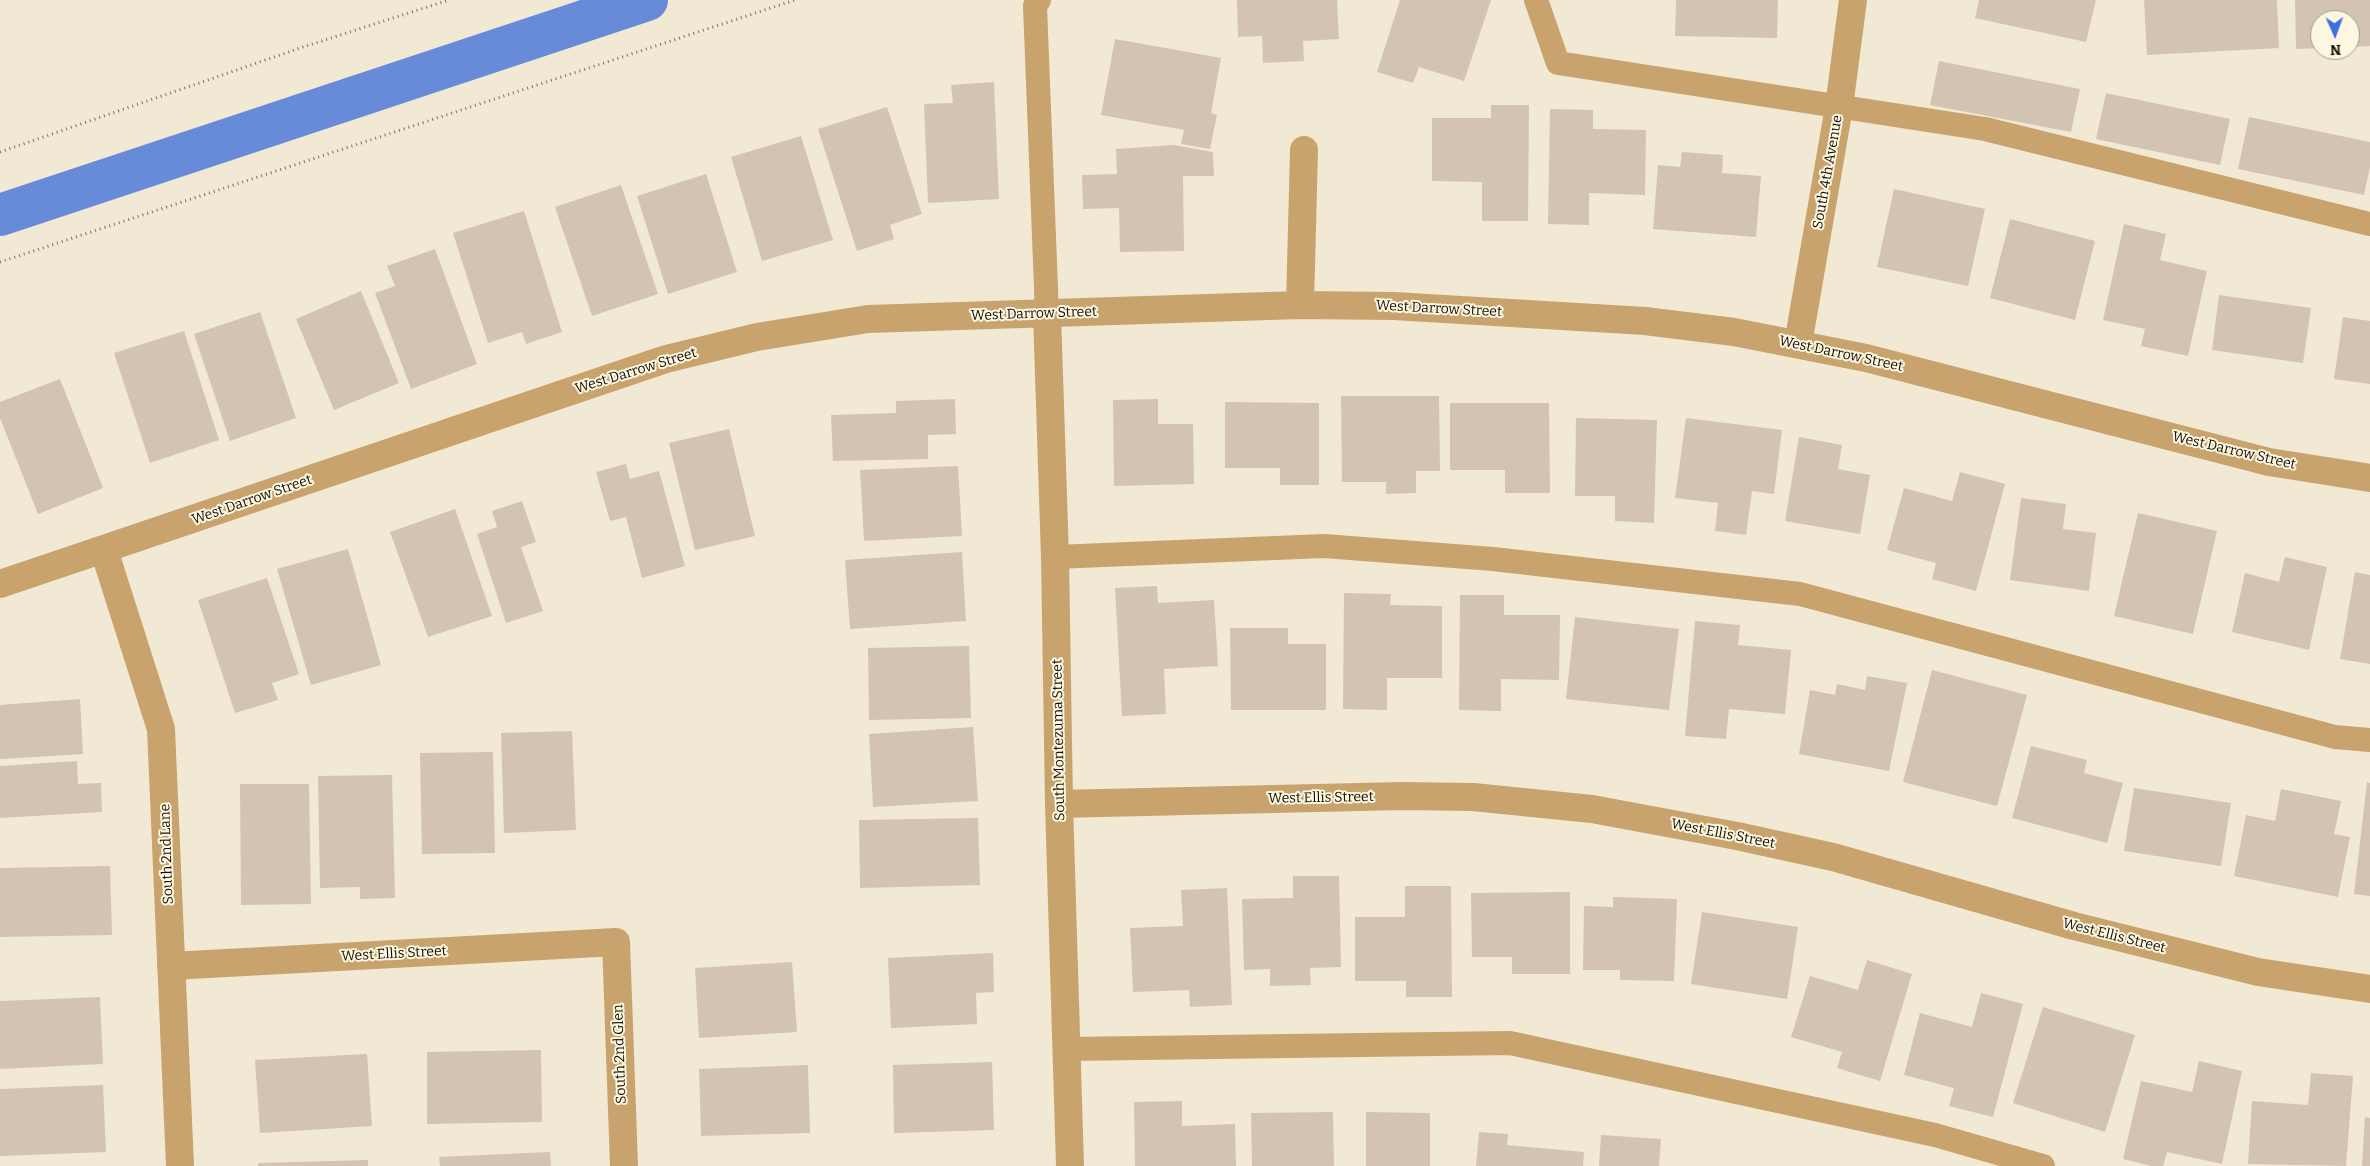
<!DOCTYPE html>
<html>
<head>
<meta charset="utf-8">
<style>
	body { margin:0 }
	#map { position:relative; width:2370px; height:1166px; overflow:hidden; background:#f1e9d3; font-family:Bitter,serif }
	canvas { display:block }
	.north { position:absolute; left:2310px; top:10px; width:50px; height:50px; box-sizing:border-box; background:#fef7e0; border:1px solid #9f9a89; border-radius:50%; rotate:178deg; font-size:14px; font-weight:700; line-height:20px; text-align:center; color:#110e07 }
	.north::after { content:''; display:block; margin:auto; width:18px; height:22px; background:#3a71e0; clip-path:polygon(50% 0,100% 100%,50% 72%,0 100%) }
</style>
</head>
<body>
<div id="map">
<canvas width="2370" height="1166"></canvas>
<div class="north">N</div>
</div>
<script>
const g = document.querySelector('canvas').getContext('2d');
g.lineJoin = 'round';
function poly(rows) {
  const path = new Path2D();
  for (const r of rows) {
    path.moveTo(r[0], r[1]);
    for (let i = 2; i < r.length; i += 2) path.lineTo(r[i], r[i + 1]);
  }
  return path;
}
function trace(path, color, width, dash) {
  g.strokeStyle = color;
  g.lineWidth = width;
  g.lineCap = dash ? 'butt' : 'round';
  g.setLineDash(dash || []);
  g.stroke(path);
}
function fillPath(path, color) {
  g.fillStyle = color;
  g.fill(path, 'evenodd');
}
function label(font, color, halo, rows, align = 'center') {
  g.font = font + ' Bitter,serif';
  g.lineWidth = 4;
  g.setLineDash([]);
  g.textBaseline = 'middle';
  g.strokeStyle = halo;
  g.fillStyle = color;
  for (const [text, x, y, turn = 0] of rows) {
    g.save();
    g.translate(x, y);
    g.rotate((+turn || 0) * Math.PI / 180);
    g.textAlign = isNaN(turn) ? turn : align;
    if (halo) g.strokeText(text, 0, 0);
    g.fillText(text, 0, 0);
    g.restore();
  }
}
trace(poly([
	[0,215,647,0]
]), '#678ad9', 42);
fillPath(poly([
	[1237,0,1337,0,1339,39,1303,41,1304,61,1263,63,1262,36,1238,37],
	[1400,0,1491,0,1464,81,1419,67,1413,83,1377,72],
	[1676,0,1778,0,1777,38,1675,36],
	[1979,0,2096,0,2086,42,1975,18],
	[2144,0,2277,0,2279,48,2147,55],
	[2295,0,2370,0,2370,46,2350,47,2350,20,2320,20,2320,48,2296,49],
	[1115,39,1221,58,1211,113,1217,115,1210,149,1181,144,1184,130,1101,115],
	[1939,61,2080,89,2071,132,1930,105],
	[994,82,999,199,928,203,924,104,953,103,951,85],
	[2106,93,2230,119,2220,165,2096,139],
	[1491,105,1529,105,1528,221,1482,221,1482,182,1432,181,1432,118,1491,118],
	[887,107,922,214,890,225,894,239,857,251,818,129],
	[1550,109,1593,110,1593,129,1646,130,1645,195,1589,193,1589,225,1548,224],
	[2249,117,2370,142,2370,167,2364,195,2238,169],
	[801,136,833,240,762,261,731,157],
	[1174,145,1213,152,1214,176,1183,176,1184,251,1120,252,1119,208,1083,209,1082,175,1117,174,1116,149],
	[1682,152,1723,155,1722,173,1761,176,1756,237,1653,229,1658,165,1680,167],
	[706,174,737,272,668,294,637,196],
	[621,185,658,294,592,316,555,207],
	[1894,189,1985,209,1968,286,1877,267],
	[524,211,562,332,526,344,522,332,488,343,453,233],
	[2010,219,2095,241,2075,320,1990,298],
	[2124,224,2166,234,2160,260,2207,271,2188,356,2141,346,2145,329,2103,320],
	[435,249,477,364,411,389,375,293,395,286,387,266],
	[361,291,399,383,334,410,296,319],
	[2219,295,2311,308,2303,363,2212,350],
	[260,312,296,418,230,441,194,334],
	[2343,317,2370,321,2370,384,2334,379],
	[184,331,219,440,150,463,114,353],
	[60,379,103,488,38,514,0,418,0,402],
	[1341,396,1439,396,1440,471,1416,471,1416,493,1386,494,1386,482,1342,482],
	[955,399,956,434,928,435,928,459,833,461,831,415,896,413,896,401],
	[1158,399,1158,424,1193,424,1194,484,1114,486,1113,400],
	[1225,402,1319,403,1319,485,1280,485,1280,468,1225,468],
	[1450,403,1549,403,1550,493,1505,493,1505,470,1450,470],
	[1576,418,1657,420,1654,523,1615,521,1615,496,1575,496],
	[1686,418,1782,430,1774,494,1752,491,1746,535,1715,531,1718,503,1675,498],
	[729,429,755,536,695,550,669,443],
	[1799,437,1842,445,1838,469,1870,475,1860,534,1785,521],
	[626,464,630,479,659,471,685,566,642,578,626,517,610,521,596,472],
	[958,466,962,536,864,541,860,470],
	[1960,472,2005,484,1976,591,1932,579,1936,563,1887,550,1904,488,1952,501],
	[2021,498,2066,504,2063,529,2096,533,2089,591,2010,580],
	[522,501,536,542,521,547,543,611,506,623,477,534,497,527,492,511],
	[455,509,492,616,428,637,390,532],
	[2138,513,2217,531,2193,634,2114,616],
	[348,549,381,665,311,685,277,569],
	[962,552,966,621,850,629,845,560],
	[2285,557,2327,567,2309,650,2232,632,2245,573,2279,582],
	[2355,572,2370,575,2370,664,2340,659],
	[267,578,299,674,272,683,278,700,235,713,198,600],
	[1157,586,1158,603,1214,600,1218,666,1164,669,1166,714,1122,716,1115,588],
	[1344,593,1391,594,1390,605,1442,606,1442,678,1387,678,1387,710,1343,709],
	[1460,595,1504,595,1504,615,1560,615,1559,680,1501,679,1501,711,1459,710],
	[1575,617,1679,629,1669,710,1566,699],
	[1695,621,1740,625,1738,645,1791,650,1785,714,1729,709,1726,739,1685,736],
	[1230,628,1288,628,1288,644,1326,644,1326,710,1231,710],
	[969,646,971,718,869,720,868,648],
	[1932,670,2027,695,1997,806,1903,782],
	[1867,676,1907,683,1889,771,1799,754,1810,690,1835,695,1837,684,1865,690],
	[80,699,83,754,0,759,0,705],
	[973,727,978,801,873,807,869,734],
	[572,731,576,830,504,833,501,733],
	[2031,746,2087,760,2084,773,2123,783,2107,843,2012,818],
	[493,752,495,853,422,854,420,753],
	[77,761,78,784,101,783,102,812,0,818,0,766],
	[392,775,395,898,360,899,360,887,320,888,318,776],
	[2367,782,2370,783,2370,896,2354,894],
	[240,784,309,784,311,904,241,905],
	[2134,788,2231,803,2221,866,2124,851],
	[2281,789,2341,801,2334,834,2350,837,2338,897,2234,876,2246,815,2275,821],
	[978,818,980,885,860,888,859,820],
	[110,866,112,935,0,937,0,868],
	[1293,876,1339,876,1341,967,1310,968,1311,985,1270,986,1270,969,1244,970,1242,899,1293,898],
	[1405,886,1451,886,1452,997,1406,997,1406,981,1355,981,1355,917,1405,917],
	[1227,888,1232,1005,1190,1007,1189,990,1133,992,1130,928,1183,926,1181,890],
	[1570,892,1570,974,1512,974,1512,957,1472,957,1471,893],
	[1613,897,1677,899,1674,981,1620,980,1620,970,1583,970,1584,906,1613,907],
	[1702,912,1798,927,1787,999,1691,984],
	[993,953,994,992,976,993,977,1024,891,1028,888,958],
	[1867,960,1912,974,1880,1081,1837,1068,1842,1052,1791,1037,1810,976,1858,990],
	[792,962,797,1032,699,1038,695,968],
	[1981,993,2023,1004,1993,1117,1949,1106,1954,1088,1904,1075,1920,1013,1972,1027],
	[100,997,103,1064,0,1069,0,1001],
	[2043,1007,2135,1035,2105,1132,2013,1103],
	[541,1050,542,1122,427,1124,427,1052],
	[367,1054,372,1126,260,1133,255,1060],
	[2199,1061,2242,1071,2222,1164,2167,1152,2163,1166,2151,1166,2123,1159,2141,1081,2192,1092],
	[992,1062,994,1130,894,1133,893,1065],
	[808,1065,810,1133,701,1136,699,1069],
	[2311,1073,2353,1076,2346,1166,2248,1164,2252,1101,2308,1105],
	[103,1085,106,1152,0,1156,0,1089],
	[1182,1101,1182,1126,1235,1124,1236,1166,1135,1166,1134,1102],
	[1333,1112,1334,1166,1252,1166,1251,1113],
	[1366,1112,1430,1113,1430,1166,1366,1166],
	[2365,1117,2370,1118,2370,1166,2362,1166],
	[1479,1132,1508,1134,1507,1145,1584,1152,1583,1166,1476,1166],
	[1601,1135,1661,1139,1659,1166,1599,1166],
	[550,1152,551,1166,440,1166,439,1157],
	[368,1160,368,1166,258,1166,258,1163]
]), '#d2c4b1');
trace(poly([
	[0,152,303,47,449,0],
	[0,262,795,0]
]), '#777264', 3, [1, 4]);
trace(poly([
	[1039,0,1035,6,1047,314],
	[1536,0,1558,63,1985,129,2370,224],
	[1055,557,1324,546,1493,559,1800,594,2335,737,2370,740],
	[1067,1049,1510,1043,1935,1135,2043,1166]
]), '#c8a36d', 24);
trace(poly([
	[1300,305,1304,150],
	[1047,314,1055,557,1059,804,1070,1166],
	[1798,344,1839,107,1853,0],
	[104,550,161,729,180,1166],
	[0,584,666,359,757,337,868,319,1300,305,1394,306,1645,321,1734,332,1866,358,2269,462,2370,478],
	[1059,804,1402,796,1473,797,1592,809,1737,836,1833,857,2074,926,2258,972,2370,989],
	[171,966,616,942,624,1166]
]), '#c8a36d', 28);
label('14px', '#110e07', '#fef7e0', [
	["South 4th Avenue",1828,172,-80],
	["West Darrow Street",1439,309,3],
	["West Darrow Street",1034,314,-2],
	["West Darrow Street",1841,354,12],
	["West Darrow Street",636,371,-17],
	["West Darrow Street",2234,451,13],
	["West Darrow Street",252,500,-19],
	["South Montezuma Street",1059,740,-91],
	["West Ellis Street",1321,798,-1],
	["West Ellis Street",1723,834,11],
	["South 2nd Lane",167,854,-92],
	["West Ellis Street",2114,936,14],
	["West Ellis Street",394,954,-3],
	["South 2nd Glen",620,1054,-92]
]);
</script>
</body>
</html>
